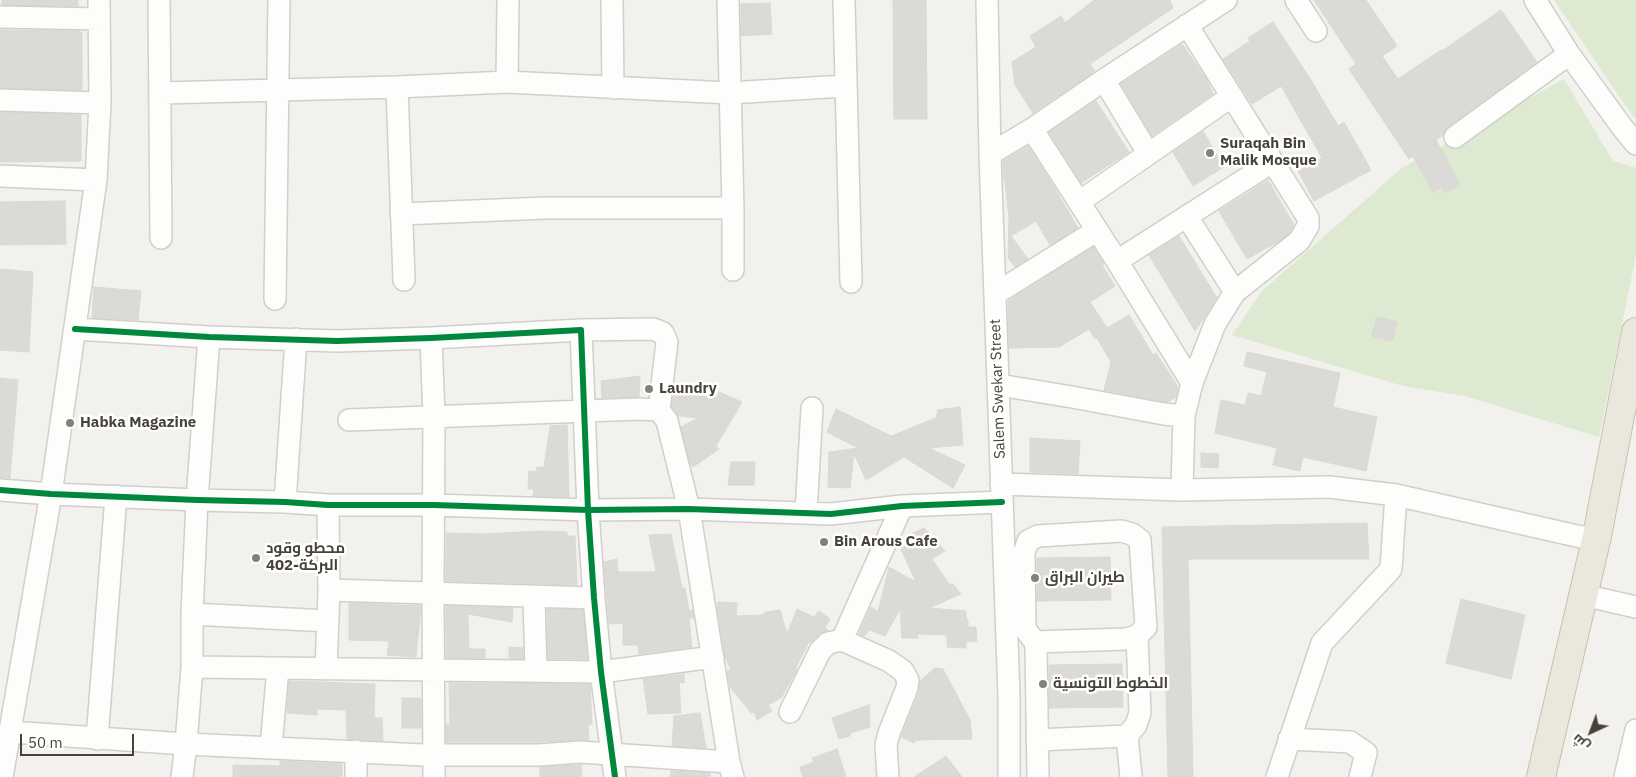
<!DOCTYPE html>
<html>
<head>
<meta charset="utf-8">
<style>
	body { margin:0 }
	#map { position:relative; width:1636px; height:777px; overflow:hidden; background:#f2f1ed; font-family:"IBM Plex Sans",Cairo,sans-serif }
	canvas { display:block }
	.north { position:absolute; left:1566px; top:707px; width:50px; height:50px; -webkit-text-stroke:4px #fff; paint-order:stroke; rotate:223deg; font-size:14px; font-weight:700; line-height:20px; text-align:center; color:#47433a }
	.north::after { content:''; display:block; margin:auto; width:18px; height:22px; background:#47433a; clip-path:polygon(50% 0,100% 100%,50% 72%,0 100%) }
	.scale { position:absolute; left:20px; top:734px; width:114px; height:22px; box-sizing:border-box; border:2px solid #47433a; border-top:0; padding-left:6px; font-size:15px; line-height:18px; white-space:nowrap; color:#47433a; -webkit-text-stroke:4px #fff; paint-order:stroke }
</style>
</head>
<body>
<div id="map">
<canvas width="1636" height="777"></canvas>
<div class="north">ش</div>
<div class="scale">50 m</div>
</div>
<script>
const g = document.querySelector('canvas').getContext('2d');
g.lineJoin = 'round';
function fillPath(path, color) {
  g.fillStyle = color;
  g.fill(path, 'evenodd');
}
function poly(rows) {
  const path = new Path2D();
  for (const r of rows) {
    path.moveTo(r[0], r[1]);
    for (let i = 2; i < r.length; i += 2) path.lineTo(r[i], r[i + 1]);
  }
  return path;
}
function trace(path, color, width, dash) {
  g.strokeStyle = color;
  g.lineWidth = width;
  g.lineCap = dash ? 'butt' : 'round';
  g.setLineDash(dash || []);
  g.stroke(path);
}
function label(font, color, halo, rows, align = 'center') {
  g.font = font + ' "IBM Plex Sans",Cairo,sans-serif';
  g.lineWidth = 5;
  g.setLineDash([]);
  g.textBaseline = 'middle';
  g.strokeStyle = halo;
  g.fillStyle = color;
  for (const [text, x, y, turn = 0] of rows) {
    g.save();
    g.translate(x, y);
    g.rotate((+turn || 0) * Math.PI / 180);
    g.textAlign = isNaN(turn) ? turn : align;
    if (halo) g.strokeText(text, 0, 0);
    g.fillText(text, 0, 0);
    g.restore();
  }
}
fillPath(poly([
	[1554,0,1636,0,1636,119,1634,118],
	[1564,79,1613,161,1636,168,1636,255,1599,437,1465,396,1403,386,1232,335,1262,291,1402,168]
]), '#dde9d0');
const building = poly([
	[2,0,78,0,78,6,2,5,2,0],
	[893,0,926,0,927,119,894,119,893,0],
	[1094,0,1170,0,1173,8,1090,64,1095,71,1033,113,1015,85,1012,62,1036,47,1030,36,1061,16,1065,23,1094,0],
	[1314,0,1366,0,1397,46,1382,56,1398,79,1441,50,1442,51,1501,10,1537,62,1448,127,1443,135,1436,140,1460,185,1445,193,1442,187,1433,192,1413,156,1409,159,1349,69,1356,64,1314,0],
	[770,3,772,34,741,36,741,4,770,3],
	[1273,22,1311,80,1338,126,1344,122,1371,170,1314,201,1298,171,1322,158,1281,86,1252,104,1223,59,1250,41,1248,38,1273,22],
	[0,30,78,31,82,33,82,90,0,88,0,30],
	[1182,44,1207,80,1213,94,1152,136,1121,84,1182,44],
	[1096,101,1129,152,1081,183,1049,132,1096,101],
	[0,112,81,115,81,161,0,162,0,112],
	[1203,131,1224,167,1193,186,1173,152,1203,131],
	[1028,146,1053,185,1078,228,1050,245,1036,221,1011,236,1028,259,1015,267,1008,258,1009,218,1005,181,1004,181,1003,161,1028,146],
	[1268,180,1294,225,1289,233,1281,240,1247,259,1219,211,1268,180],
	[65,201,66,244,0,245,0,202,65,201],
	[1179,236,1217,298,1195,331,1149,255,1179,236],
	[1093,247,1104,264,1102,265,1115,286,1090,302,1107,328,1129,315,1153,355,1156,353,1178,387,1176,397,1168,402,1104,390,1111,362,1097,338,1095,339,1089,329,1059,347,1009,348,1008,301,1093,247],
	[0,269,33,272,29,352,0,350,0,269],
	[94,287,141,291,138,320,92,318,94,287],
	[1377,317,1397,322,1392,341,1372,336,1377,317],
	[1247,352,1340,373,1333,407,1377,417,1366,471,1303,457,1300,471,1273,465,1277,448,1215,433,1221,400,1245,405,1248,393,1261,396,1267,372,1244,366,1247,352],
	[640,376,639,397,602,398,601,381,640,376],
	[0,378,18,380,10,478,0,478,0,378],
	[719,392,742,402,716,446,719,449,693,467,690,463,681,427,698,418,678,416,672,407,673,394,717,397,719,392],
	[960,407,963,445,929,448,965,465,953,488,904,457,866,480,854,454,850,488,828,487,829,452,858,448,827,432,836,409,891,436,936,418,938,410,960,407],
	[567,425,569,497,533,496,534,489,528,489,529,471,536,472,537,467,544,467,550,426,567,425],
	[1030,438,1080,441,1078,474,1030,472,1030,438],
	[1201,453,1219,454,1218,468,1201,467,1201,453],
	[731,462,755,462,754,485,728,485,731,462],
	[1367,523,1369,559,1188,559,1193,777,1168,777,1162,527,1367,523],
	[924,528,945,551,932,559,949,584,953,584,961,594,929,608,966,611,966,618,968,620,968,627,976,627,977,641,966,642,966,648,947,647,947,635,917,634,918,638,902,638,900,609,885,636,870,630,864,636,859,634,871,607,878,612,889,567,916,582,901,549,914,541,911,534,924,528],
	[540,531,567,532,567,536,575,536,577,585,446,581,446,533,484,534,540,531],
	[671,534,682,588,685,588,689,611,692,610,694,618,689,618,692,647,639,654,638,645,623,645,623,623,609,624,604,562,617,559,618,572,656,572,649,535,671,534],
	[1110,557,1111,600,1037,601,1037,558,1110,557],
	[1461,599,1525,615,1511,679,1446,663,1461,599],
	[718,602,737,603,736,616,762,615,766,612,780,610,787,634,797,609,814,617,819,611,830,619,825,627,828,630,820,634,811,643,809,642,796,667,797,670,781,698,768,705,772,711,757,720,754,712,751,713,730,687,727,671,731,669,725,657,717,606,718,602],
	[349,603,421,606,416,657,387,655,389,641,349,640,349,603],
	[446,606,513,608,512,622,468,614,469,649,485,649,485,658,446,658,446,606],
	[547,609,583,610,587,659,548,659,547,609],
	[509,647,523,648,523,659,509,658,509,647],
	[1122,664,1123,707,1049,708,1049,665,1122,664],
	[935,668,943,669,970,720,972,739,916,740,914,743,901,737,919,693,920,681,935,668],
	[684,674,684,683,679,682,681,713,648,714,643,679,684,674],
	[289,681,375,684,374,718,382,718,383,741,347,739,346,710,317,709,317,715,287,713,289,681],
	[449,683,590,684,592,724,588,725,589,740,539,742,446,742,446,724,450,724,449,683],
	[402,698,421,698,421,728,402,728,402,698],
	[869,705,870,727,850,733,850,736,839,739,832,718,869,705],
	[700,713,706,748,672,746,674,716,700,713],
	[837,749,846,777,803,777,800,767,814,762,812,758,837,749],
	[946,756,962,777,914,777,946,756],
	[280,761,342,764,342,777,233,777,233,765,280,766,280,761],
	[581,765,582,777,540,777,540,767,581,765],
	[671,771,710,773,710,777,670,777,671,771]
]);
fillPath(building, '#dbdad6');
trace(building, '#dad8d3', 1);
const minor = poly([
	[159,0,161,238],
	[612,0,613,88],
	[728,0,733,208,733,270],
	[844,0,851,282],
	[987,0,990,154,1009,696,1009,777],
	[1296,0,1316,31],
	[1535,0,1569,54,1622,127,1636,144],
	[0,17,99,19],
	[1104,80,1148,153],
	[507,82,508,0],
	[397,87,404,280],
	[161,93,397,87,507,82,729,93,845,86],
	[0,100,100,103],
	[1032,129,1117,261,1192,383],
	[1455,137,1569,54],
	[990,154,1032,129,1104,80,1226,0],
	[0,176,96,180],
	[1079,202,1232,96],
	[401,214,545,208,733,208],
	[1187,217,1235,292],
	[1117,261,1272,162],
	[995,294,1096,231],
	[275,299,279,0],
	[75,329,209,337,337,341,431,338,581,330,588,510,594,598,601,672,615,777],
	[581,330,653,329,663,333,667,342,659,410],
	[431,338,434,416,433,592,434,777],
	[999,385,1072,397,1164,414,1184,416],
	[349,420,638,409,659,410,667,421,689,509,729,762,733,777],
	[1001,484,1182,490,1329,487,1396,495,1581,537,1597,536],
	[0,490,51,494,197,500,285,502,328,505,434,505,588,510,689,509,831,514,902,506,1002,502],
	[1182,490,1184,416,1192,383,1215,324,1235,292,1299,241,1308,226,1308,218,1187,25],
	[285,502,296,339],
	[806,513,812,408],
	[329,590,594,598],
	[1583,595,1636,607],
	[534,597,536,671],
	[192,614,328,621],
	[1025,629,1024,553,1028,541,1038,536,1121,531,1132,534,1140,540,1146,627,1137,636,1126,639,1035,642],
	[1026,630,1035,642,1036,648,1038,777],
	[842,640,889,661,903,671,908,680,907,688,889,733,886,745,888,777],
	[192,667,601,672,713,657],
	[326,669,329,590,328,505],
	[790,712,820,651,828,643,842,640,902,506],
	[10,732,186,744,423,755,539,755,580,752,729,762],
	[1127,736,1136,725,1140,713,1137,636],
	[97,739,116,496],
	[1289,739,1350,742,1366,753,1360,777],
	[1037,740,1127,736,1131,777],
	[271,747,278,668],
	[2,777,51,494,96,180,100,103,99,0],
	[182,777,186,744,192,667,192,614,197,500,209,337],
	[356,777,356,751],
	[1277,777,1322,643,1391,569,1396,495],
	[1625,777,1636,730]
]);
const highway = poly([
	[1541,777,1597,536,1636,332]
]);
trace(minor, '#d0cfcb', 24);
trace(highway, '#c7c0ac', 30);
trace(minor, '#fdfdfc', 21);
trace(highway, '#eae8dd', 28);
trace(poly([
	[75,329,209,337,337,341,431,338,581,330,588,510,594,598,601,672,615,777],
	[0,490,51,494,197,500,285,502,328,505,434,505,588,510,689,509,831,514,902,506,1002,502]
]), '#00873e', 6);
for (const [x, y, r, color] of [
	[1210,153,5,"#838079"],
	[649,389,5,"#838079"],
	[70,423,5,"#838079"],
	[824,542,5,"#838079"],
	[256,558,5,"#838079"],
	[1035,578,5,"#838079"],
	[1043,684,5,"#838079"]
]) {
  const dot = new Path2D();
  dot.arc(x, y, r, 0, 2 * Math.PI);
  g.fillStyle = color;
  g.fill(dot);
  trace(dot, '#fff', 2);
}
label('bold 15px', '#47433a', '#fff', [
	["Suraqah Bin",1220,144],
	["Malik Mosque",1220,161],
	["Laundry",659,389],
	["Habka Magazine",80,423],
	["Bin Arous Cafe",834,542],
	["محطو وقود",266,549],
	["402-البركة",266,566],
	["طيران البراق",1045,578],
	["الخطوط التونسية",1053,684]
], 'left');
label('15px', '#47433a', '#fff', [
	["Salem Swekar Street",998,389,-92]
]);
</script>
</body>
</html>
